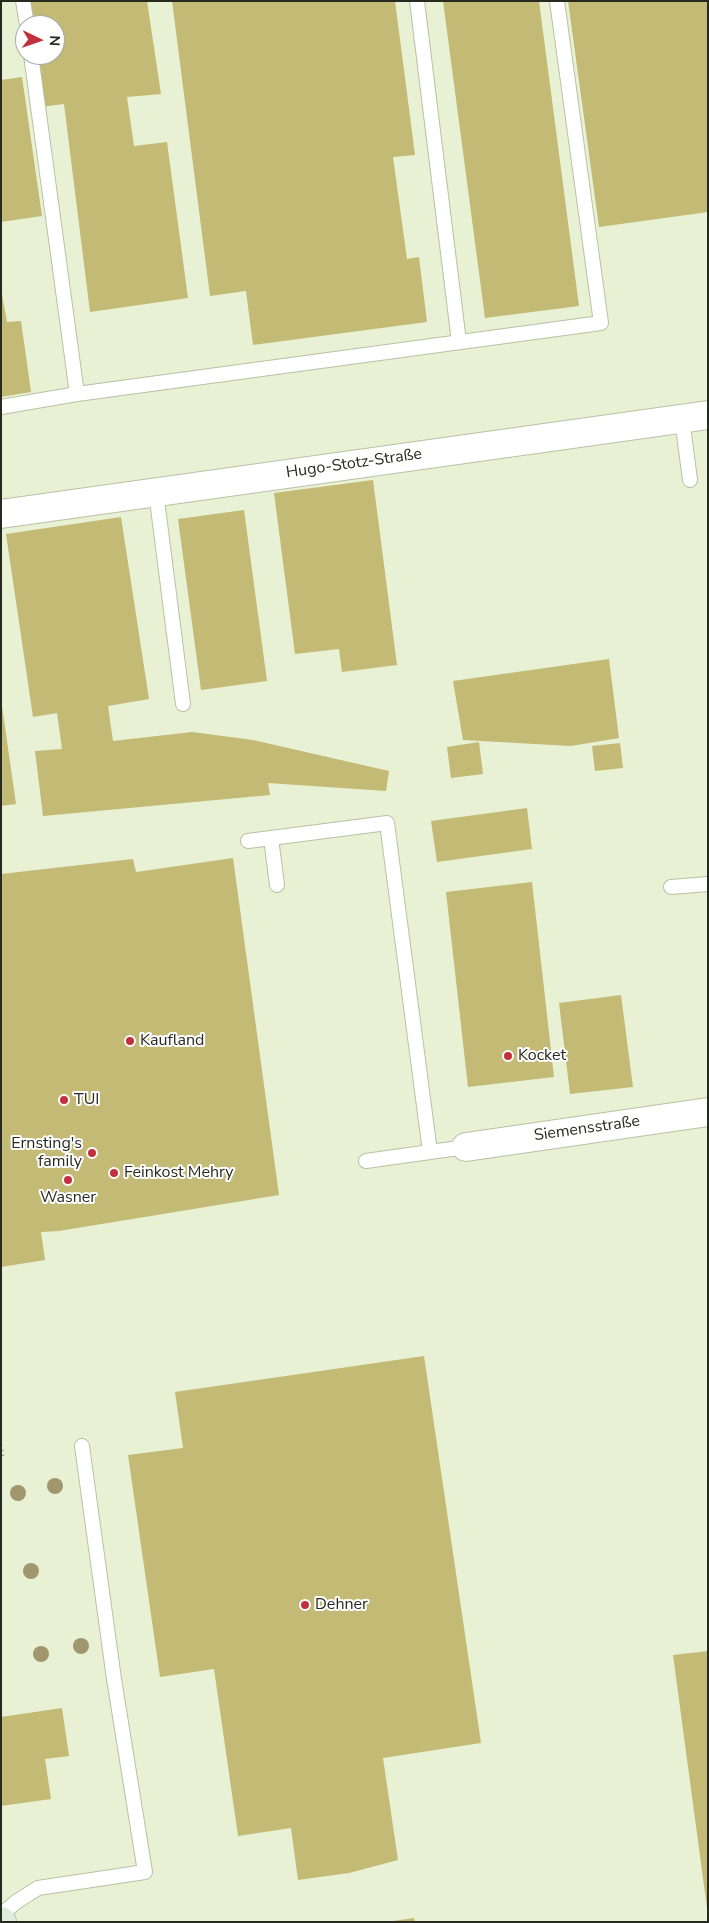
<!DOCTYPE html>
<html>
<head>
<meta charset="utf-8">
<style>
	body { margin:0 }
	#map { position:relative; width:709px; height:1923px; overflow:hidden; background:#e8f1d4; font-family:"Nunito Sans",sans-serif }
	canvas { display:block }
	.frame { position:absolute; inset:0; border:2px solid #272a1f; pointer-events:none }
	.north { position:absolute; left:15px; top:15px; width:50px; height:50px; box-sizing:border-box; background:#fff; border:1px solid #a9aaa5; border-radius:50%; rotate:93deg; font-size:14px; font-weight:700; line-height:20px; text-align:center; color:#272a1f }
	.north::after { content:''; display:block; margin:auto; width:18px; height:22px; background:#c1313d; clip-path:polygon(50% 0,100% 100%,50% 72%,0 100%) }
</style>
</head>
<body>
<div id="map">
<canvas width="709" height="1923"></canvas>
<div class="frame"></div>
<div class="north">N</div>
</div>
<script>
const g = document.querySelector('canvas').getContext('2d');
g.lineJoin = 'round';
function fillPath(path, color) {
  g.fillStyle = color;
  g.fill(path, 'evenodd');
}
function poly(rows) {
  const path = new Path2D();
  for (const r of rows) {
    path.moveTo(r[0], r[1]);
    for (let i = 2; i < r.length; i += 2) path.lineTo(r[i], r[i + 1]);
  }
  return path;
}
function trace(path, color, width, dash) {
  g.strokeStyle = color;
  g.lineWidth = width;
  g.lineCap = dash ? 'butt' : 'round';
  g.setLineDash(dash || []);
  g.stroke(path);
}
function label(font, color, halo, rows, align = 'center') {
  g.font = font + ' "Nunito Sans",sans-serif';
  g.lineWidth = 4;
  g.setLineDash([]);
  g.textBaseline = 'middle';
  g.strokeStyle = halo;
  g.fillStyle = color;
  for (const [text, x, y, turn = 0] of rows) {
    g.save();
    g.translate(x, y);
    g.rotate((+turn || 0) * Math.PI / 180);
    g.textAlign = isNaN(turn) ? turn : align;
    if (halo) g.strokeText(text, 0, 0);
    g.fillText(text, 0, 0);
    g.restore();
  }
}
fillPath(poly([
	[27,1,147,1,161,94,127,97,134,146,167,142,188,298,90,312,64,104,41,107,34,55,55,55,55,25,31,25],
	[172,1,395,1,415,155,393,157,407,259,419,257,427,322,253,345,246,291,210,296],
	[443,1,539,1,579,306,485,318],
	[568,1,708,1,708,212,599,227],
	[22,77,42,216,1,222,1,80],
	[1,289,7,322,21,321,31,392,1,397],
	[373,480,397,665,342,672,339,649,295,654,274,493],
	[244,510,267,681,201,690,178,519],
	[121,517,149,699,108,706,113,741,192,732,253,740,389,771,386,791,268,783,270,795,43,816,35,751,62,749,57,713,33,717,6,534],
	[609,659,619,738,571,746,463,740,453,681],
	[2,706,16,804,1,806,1,707],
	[479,742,483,774,451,778,447,747],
	[620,743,623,768,595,771,592,746],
	[527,808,532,849,437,862,431,821],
	[233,858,279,1195,59,1231,41,1232,45,1260,1,1267,1,874,133,859,136,872],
	[532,882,554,1077,468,1087,446,892],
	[621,995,633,1087,570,1094,559,1003],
	[424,1356,481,1743,383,1758,398,1860,349,1873,298,1880,291,1828,238,1836,214,1669,160,1677,128,1455,183,1448,175,1392],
	[708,1651,708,1908,707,1908,673,1655],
	[62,1708,69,1756,45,1759,51,1799,1,1806,1,1717],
	[414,1918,415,1922,393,1922,393,1921]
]), '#c3ba75');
const service = poly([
	[23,1,27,25],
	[417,1,459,342],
	[77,394,601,323,557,1],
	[1,407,77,394,31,55],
	[682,419,690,480],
	[156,492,183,704],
	[271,838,277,885],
	[248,841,387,823,430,1152,466,1147],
	[671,887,708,884],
	[366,1161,430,1152],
	[1,1915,16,1902,38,1888,145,1872,114,1679,82,1446]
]);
const minor = poly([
	[1,514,708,415],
	[466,1147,708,1112]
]);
const secondary = poly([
	[1,1921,2,1922]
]);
trace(service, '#b8c1a5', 16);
trace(minor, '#b8c1a5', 30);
trace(secondary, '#b8c1a5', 30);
trace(poly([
	[1,1445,3,1456]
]), '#878d79', 3, [1, 4]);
trace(service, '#fff', 14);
trace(minor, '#fff', 28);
trace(secondary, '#deeedc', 28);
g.fillStyle = '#a0976f';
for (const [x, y] of [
	[55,1486],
	[18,1493],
	[31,1571],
	[81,1646],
	[41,1654]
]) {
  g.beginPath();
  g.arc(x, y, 8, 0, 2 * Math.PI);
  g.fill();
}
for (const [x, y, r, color] of [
	[130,1041,5,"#c1313d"],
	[508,1056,5,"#c1313d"],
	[64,1100,5,"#c1313d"],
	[92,1153,5,"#c1313d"],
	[114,1173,5,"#c1313d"],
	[68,1180,5,"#c1313d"],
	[305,1605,5,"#c1313d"]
]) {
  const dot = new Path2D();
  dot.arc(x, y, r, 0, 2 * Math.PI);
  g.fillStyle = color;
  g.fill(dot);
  trace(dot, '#fff', 2);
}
label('16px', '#272a1f', '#fff', [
	["Hugo-Stotz-Straße",354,464,-8],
	["Siemensstraße",587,1129,-8]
]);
label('16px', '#272a1f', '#fff', [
	["Kaufland",140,1041],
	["Kocket",518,1056],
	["TUI",74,1100],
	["Ernsting's",82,1144,"right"],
	["family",82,1162,"right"],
	["Feinkost Mehry",124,1173],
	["Wasner",68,1198,"center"],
	["Dehner",315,1605]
], 'left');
</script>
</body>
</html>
